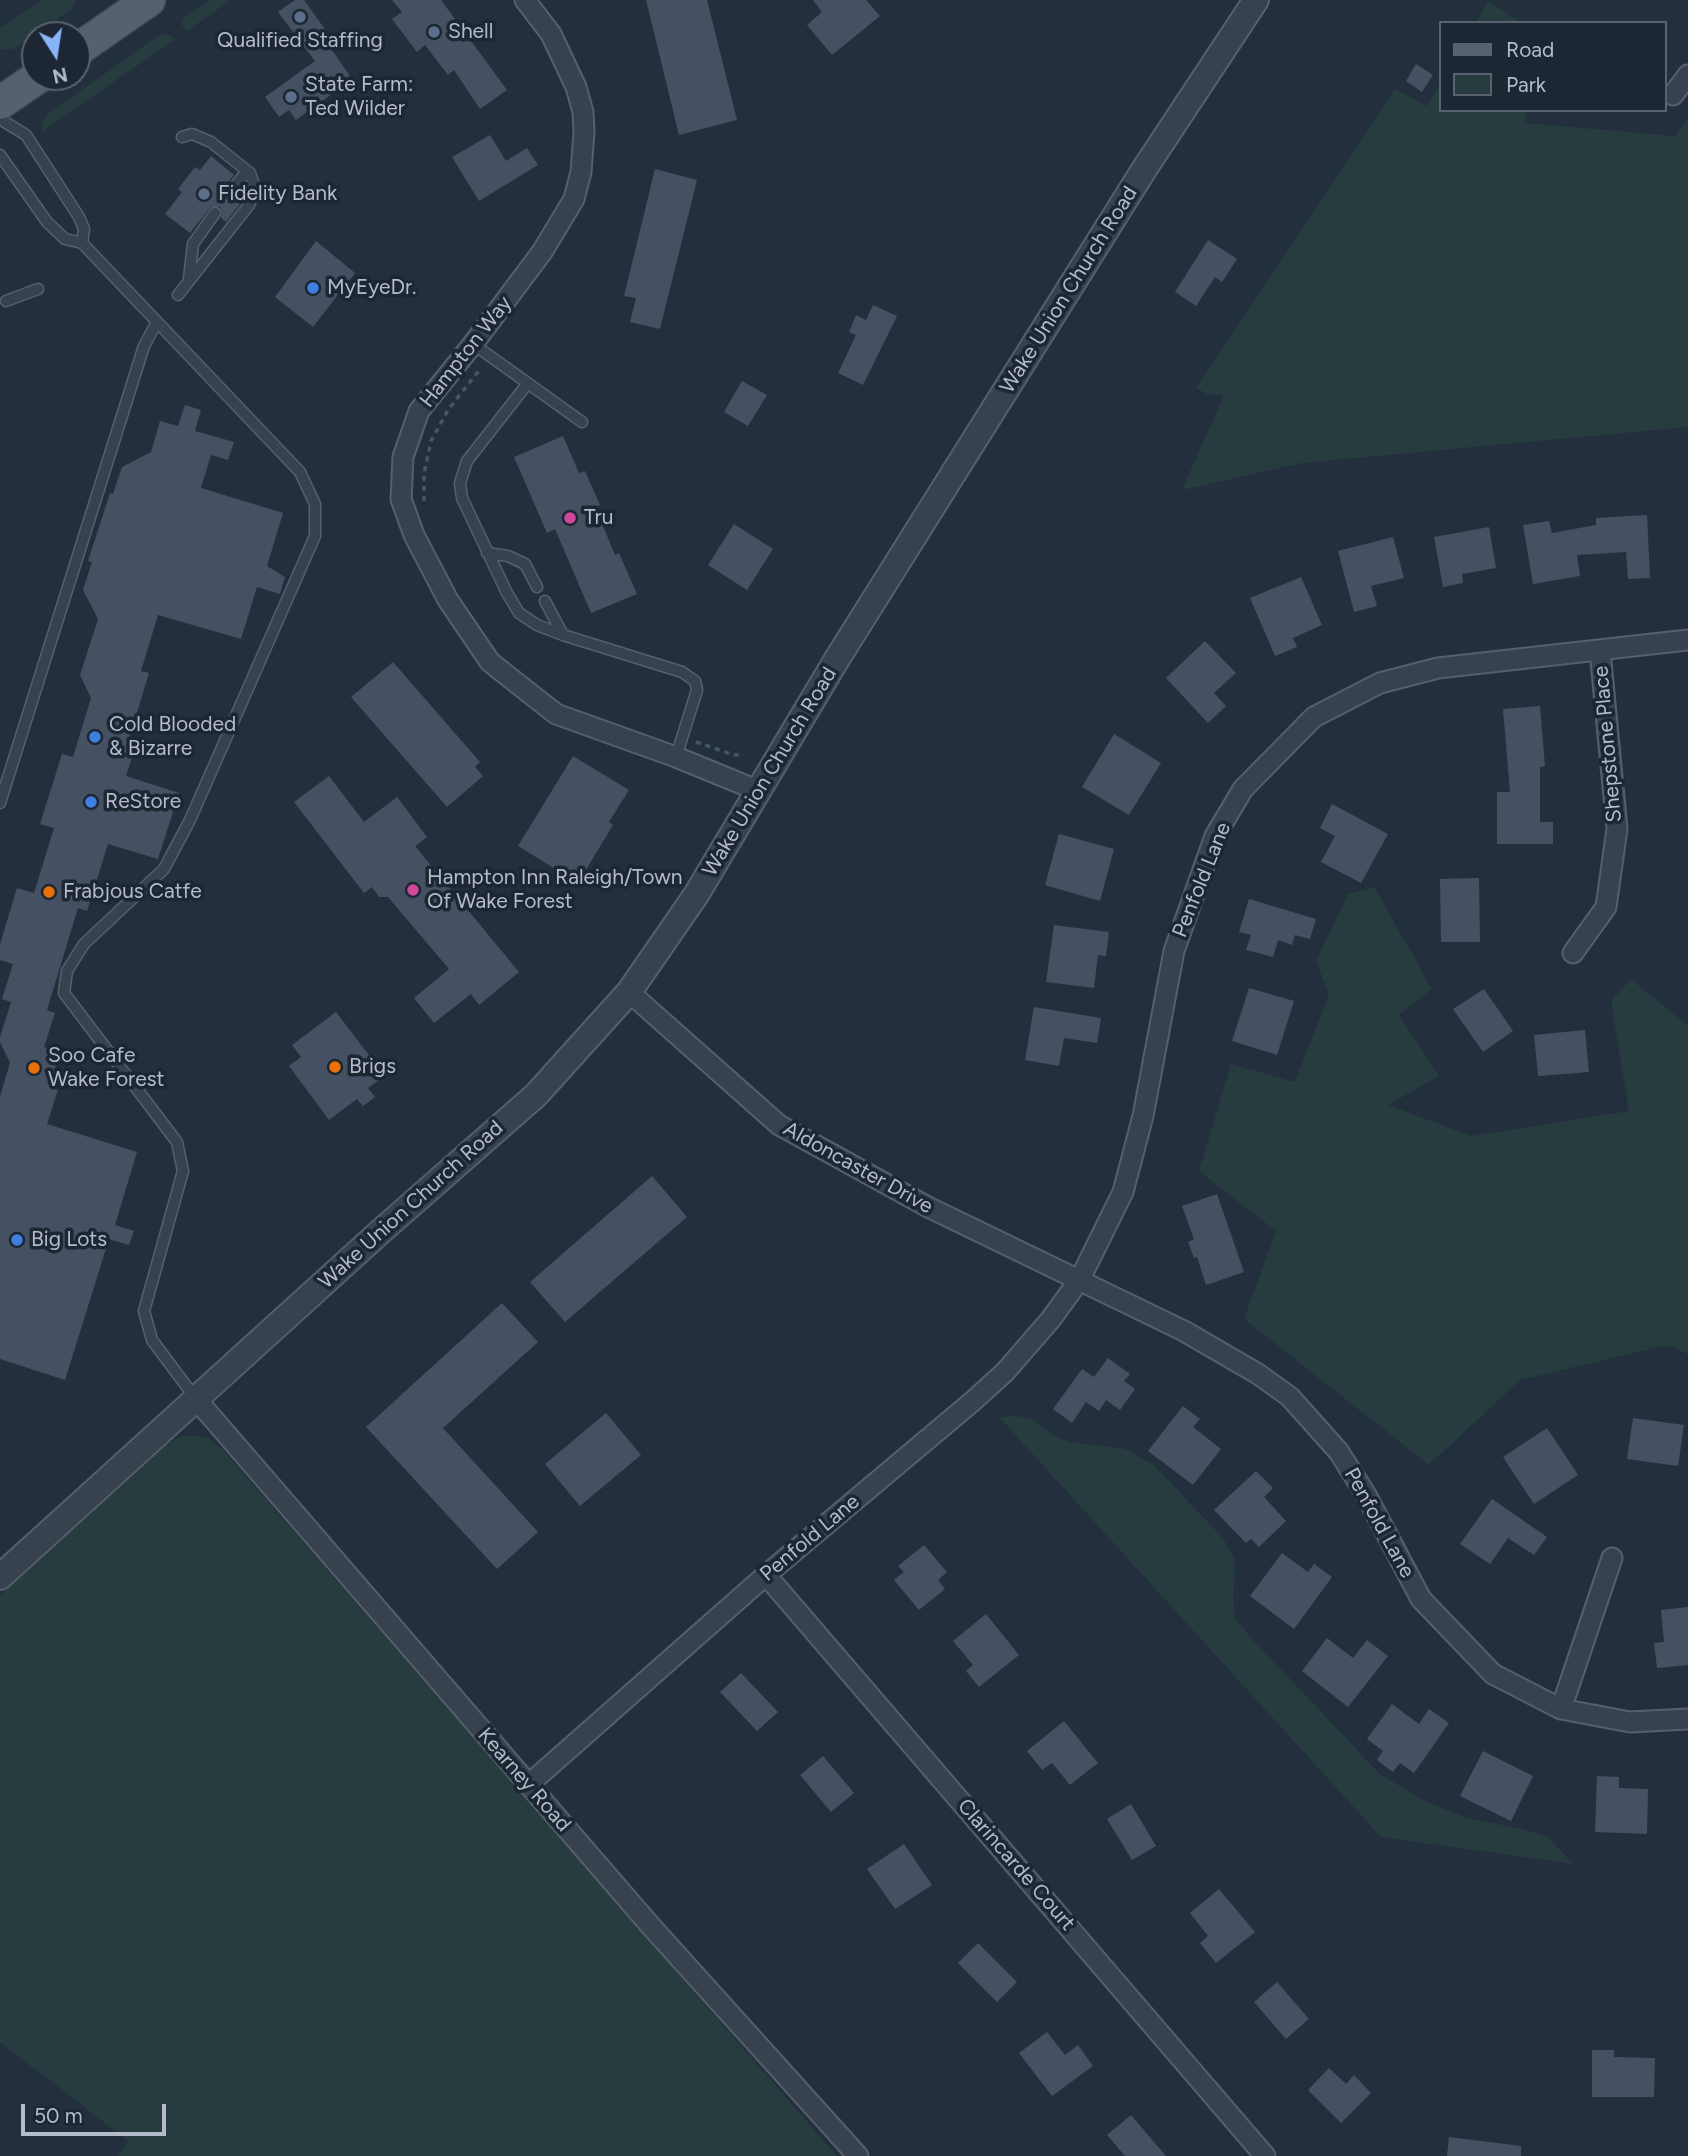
<!DOCTYPE html>
<html>
<head>
<meta charset="utf-8">
<style>
	body { margin:0 }
	#map { position:relative; width:1688px; height:2156px; overflow:hidden; background:#242f3e; font-family:Figtree,sans-serif }
	canvas { display:block }
	.legend { position:absolute; left:1439px; top:21px; width:228px; height:91px; box-sizing:border-box; background:#1d2633; border:2px solid #59626f; margin:0; padding:9px 12px; list-style:none; font-size:21px; color:#b4bcc9 }
	.legend li { display:flex; align-items:center; gap:14px; height:35px }
	.legend b { width:35px; border:2px solid #59626f }
	.north { position:absolute; left:21px; top:21px; width:70px; height:70px; box-sizing:border-box; background:#1d2633; border:2px solid #59626f; border-radius:50%; rotate:168deg; font-size:19px; font-weight:700; line-height:28px; text-align:center; color:#b4bcc9 }
	.north::after { content:''; display:block; margin:auto; width:24px; height:32px; background:#8ab4f8; clip-path:polygon(50% 0,100% 100%,50% 72%,0 100%) }
	.scale { position:absolute; left:21px; top:2104px; width:145px; height:32px; box-sizing:border-box; border:4px solid #b4bcc9; border-top:0; padding-left:9px; font-size:21px; line-height:24px; white-space:nowrap; color:#b4bcc9; -webkit-text-stroke:5px #1d2633; paint-order:stroke }
</style>
</head>
<body>
<div id="map">
<canvas width="1688" height="2156"></canvas>
<ul class="legend">
<li><b style="height:9px;background:#56606e"></b>Road</li>
<li><b style="height:19px;background:#263c3f"></b>Park</li>
</ul>
<div class="north">N</div>
<div class="scale">50 m</div>
</div>
<script>
const g = document.querySelector('canvas').getContext('2d');
g.lineJoin = 'round';
function fillPath(path, color) {
  g.fillStyle = color;
  g.fill(path, 'evenodd');
}
function poly(rows) {
  const path = new Path2D();
  for (const r of rows) {
    path.moveTo(r[0], r[1]);
    for (let i = 2; i < r.length; i += 2) path.lineTo(r[i], r[i + 1]);
  }
  return path;
}
function trace(path, color, width, dash) {
  g.strokeStyle = color;
  g.lineWidth = width;
  g.lineCap = dash ? 'butt' : 'round';
  g.setLineDash(dash || []);
  g.stroke(path);
}
function label(font, color, halo, rows, align = 'center') {
  g.font = font + ' Figtree,sans-serif';
  g.lineWidth = 7;
  g.setLineDash([]);
  g.textBaseline = 'middle';
  g.strokeStyle = halo;
  g.fillStyle = color;
  for (const [text, x, y, turn = 0] of rows) {
    g.save();
    g.translate(x, y);
    g.rotate((+turn || 0) * Math.PI / 180);
    g.textAlign = isNaN(turn) ? turn : align;
    if (halo) g.strokeText(text, 0, 0);
    g.fillText(text, 0, 0);
    g.restore();
  }
}
fillPath(poly([
	[43,0,77,0,72,9,20,44,13,49,0,50,0,28],
	[209,0,231,0,187,31,182,25,182,19],
	[1488,1,1522,23,1476,23],
	[165,33,176,39,41,132,42,122,48,114,159,35],
	[1441,82,1441,110,1526,110,1525,123,1675,136,1688,118,1688,427,1302,463,1182,490,1224,395,1209,395,1196,388,1395,89,1427,106],
	[1374,887,1432,989,1399,1015,1439,1076,1388,1105,1471,1136,1629,1111,1611,1001,1631,979,1688,1026,1688,1354,1667,1345,1520,1380,1429,1465,1244,1319,1276,1231,1199,1171,1231,1064,1295,1082,1329,995,1316,961,1348,894],
	[1017,1416,1032,1419,1054,1436,1070,1442,1125,1449,1153,1464,1223,1538,1234,1558,1235,1575,1233,1596,1235,1618,1254,1641,1380,1774,1421,1799,1467,1818,1523,1829,1548,1837,1574,1864,1381,1837,999,1417],
	[190,1435,209,1438,224,1451,837,2156,118,2156,128,2141,0,2042,0,1595,160,1448,179,1437]
]), '#263c3f');
fillPath(poly([
	[295,0,304,0,337,46,332,50,352,79,296,120,289,110,279,117,265,97,315,61,278,12],
	[392,0,441,0,507,90,480,109,454,70,448,75,425,45,417,52,392,19,402,12],
	[646,0,707,0,737,120,679,135],
	[813,0,866,0,880,16,832,55,807,25,822,12],
	[1416,64,1433,75,1422,92,1406,81],
	[490,135,506,161,527,148,538,165,479,201,452,157],
	[211,156,234,175,222,190,221,198,228,202,234,199,240,204,226,222,221,218,222,213,220,207,211,207,190,233,165,214,182,192,178,189,195,167,200,170],
	[655,169,697,180,660,329,630,322,636,298,624,296],
	[1208,240,1237,259,1222,282,1215,277,1196,306,1175,292],
	[316,241,355,273,313,327,275,297],
	[873,305,897,316,863,385,838,373,856,335,849,332,856,315,866,320],
	[742,381,767,395,748,426,724,412],
	[185,405,201,410,195,431,234,442,228,460,211,455,201,488,283,513,267,566,285,577,280,594,257,587,241,639,158,615,141,671,149,673,128,742,136,745,126,776,179,793,158,859,108,844,87,911,78,908,47,1010,55,1013,44,1047,60,1052,49,1087,58,1090,47,1124,137,1152,115,1225,134,1231,129,1245,109,1239,65,1380,0,1359,0,1096,10,1063,0,1042,0,1037,11,1002,2,999,13,964,0,960,0,944,17,888,34,893,54,828,40,824,62,754,73,757,91,698,80,675,98,619,83,590,92,562,88,561,110,493,113,494,122,467,151,452,160,421,178,426],
	[563,436,579,473,585,471,600,505,595,507,615,555,619,553,637,594,591,613,555,529,547,533,514,457],
	[1647,515,1650,578,1628,579,1626,552,1577,555,1580,576,1533,584,1523,525,1549,521,1552,533,1596,525,1596,518],
	[734,524,773,549,747,590,708,565],
	[1489,527,1496,568,1462,574,1463,583,1443,587,1434,537],
	[1393,537,1404,578,1371,586,1377,606,1354,612,1338,551],
	[1301,577,1322,625,1293,638,1297,647,1275,656,1250,598],
	[1205,641,1236,673,1214,693,1226,706,1208,723,1166,678],
	[393,662,480,762,475,767,483,776,447,807,351,697],
	[1540,706,1545,766,1540,767,1540,822,1553,822,1553,844,1497,844,1497,792,1510,792,1503,709],
	[1114,734,1161,763,1129,815,1082,787],
	[573,756,629,790,609,822,613,825,578,883,518,846],
	[329,776,364,822,397,797,427,837,415,846,519,972,479,1005,471,994,434,1023,414,998,449,969,388,897,379,897,372,887,364,893,294,802],
	[1332,804,1388,834,1361,883,1321,862,1335,836,1320,828],
	[1059,834,1114,849,1100,901,1045,885],
	[1479,878,1480,942,1441,942,1440,879],
	[1249,899,1316,919,1310,939,1295,935,1292,945,1278,940,1273,957,1246,950,1251,935,1239,932],
	[1054,925,1109,932,1106,956,1098,955,1094,988,1046,982],
	[1249,988,1294,1001,1277,1055,1232,1041],
	[1484,989,1513,1031,1483,1052,1453,1009],
	[1034,1007,1101,1018,1097,1043,1064,1038,1059,1066,1025,1060],
	[336,1012,385,1076,368,1088,375,1097,363,1106,357,1099,329,1120,289,1066,301,1057,292,1045],
	[1585,1030,1589,1072,1538,1076,1534,1035],
	[652,1176,687,1217,565,1322,530,1282],
	[1217,1194,1244,1272,1206,1285,1197,1257,1194,1258,1188,1242,1194,1239,1182,1206],
	[502,1303,538,1342,443,1428,538,1532,497,1569,366,1427],
	[1108,1358,1130,1374,1124,1381,1135,1389,1120,1410,1106,1400,1099,1411,1086,1402,1072,1423,1053,1409,1082,1369,1094,1377],
	[1183,1406,1200,1419,1193,1427,1221,1449,1193,1485,1148,1451],
	[606,1413,641,1455,580,1506,545,1464],
	[1633,1418,1684,1425,1678,1466,1627,1459],
	[1547,1428,1578,1475,1534,1504,1503,1457],
	[1256,1471,1273,1488,1264,1497,1286,1521,1259,1547,1251,1539,1246,1543,1214,1510],
	[1492,1499,1547,1537,1534,1555,1508,1538,1490,1564,1460,1544],
	[924,1545,947,1572,938,1580,945,1589,919,1610,894,1580,904,1572,898,1566],
	[1282,1553,1308,1572,1314,1564,1332,1577,1294,1629,1250,1596],
	[1688,1607,1688,1665,1657,1668,1654,1643,1664,1642,1661,1610],
	[986,1614,1019,1655,979,1687,966,1671,973,1665,953,1641],
	[1327,1638,1353,1658,1367,1640,1388,1656,1348,1707,1302,1671],
	[741,1673,778,1712,757,1731,720,1692],
	[1392,1704,1419,1724,1429,1709,1449,1723,1414,1773,1400,1763,1393,1772,1377,1760,1383,1751,1367,1739],
	[1064,1721,1098,1763,1070,1785,1052,1763,1042,1770,1027,1751],
	[1483,1751,1533,1776,1511,1821,1460,1796],
	[823,1756,854,1793,831,1812,800,1775],
	[1597,1776,1619,1777,1619,1788,1648,1789,1647,1834,1595,1832],
	[1131,1804,1156,1846,1132,1860,1107,1819],
	[904,1844,932,1885,895,1909,867,1869],
	[1219,1889,1255,1932,1216,1963,1200,1943,1208,1936,1190,1913],
	[978,1943,1017,1982,997,2002,958,1963],
	[1277,1982,1309,2019,1286,2039,1254,2002],
	[1047,2032,1065,2055,1078,2045,1093,2066,1052,2096,1019,2053],
	[1592,2050,1614,2050,1614,2057,1655,2058,1654,2097,1592,2097],
	[1329,2068,1346,2084,1354,2075,1371,2093,1341,2123,1308,2090],
	[1131,2115,1166,2156,1125,2156,1107,2135],
	[1449,2137,1521,2146,1521,2156,1447,2156]
]), '#455162');
const service = poly([
	[0,119,26,135,79,217,84,229,82,243],
	[0,155,47,222,65,239,82,243,300,472,315,504,315,536,190,820,164,869,84,944,67,971,64,993,177,1142,183,1171,144,1311,152,1340,196,1399],
	[228,195,247,171],
	[189,279,193,244,215,213],
	[178,295,249,205,255,188,250,173,211,142,192,134,182,137],
	[6,301,38,289],
	[473,344,582,422],
	[528,383,467,461,460,483,462,498,507,593,519,613,537,625,563,635,682,672,695,681,697,690,676,757],
	[487,553,508,556,525,564,537,587],
	[545,601,563,635],
	[0,803,144,346,157,322]
]);
const minor = poly([
	[525,0,551,34,576,87,583,112,584,132,581,172,574,199,542,252,473,344,419,411,403,457,401,499,414,535,448,600,490,662,556,714,676,757,759,791],
	[1673,95,1688,75],
	[1573,953,1606,907,1617,829,1600,651],
	[629,992,779,1125,928,1207,1184,1331,1258,1374,1290,1397,1339,1452,1366,1495,1421,1599,1493,1674,1561,1709,1630,1722,1688,1719],
	[196,1399,649,1924,858,2156],
	[766,1575,1265,2156],
	[1561,1709,1612,1558],
	[528,1785,766,1575,973,1401,1005,1372,1051,1319,1080,1279,1123,1192,1143,1116,1174,951,1215,836,1243,789,1314,717,1380,683,1438,668,1688,640]
]);
const tertiary = poly([
	[0,1577,380,1232,536,1095,629,992,696,895,837,659,1145,168,1256,0]
]);
const primary = poly([
	[77,50,149,0],
	[0,103,38,77]
]);
trace(service, '#565f6c', 13);
trace(minor, '#565f6c', 23);
trace(tertiary, '#565f6c', 28);
trace(primary, '#414a57', 35);
trace(poly([
	[424,501,424,474,431,441,448,410,481,368],
	[696,742,734,755,744,755]
]), '#44595c', 3.5, [5, 5]);
trace(service, '#38414e', 10);
trace(minor, '#38414e', 19);
trace(tertiary, '#38414e', 24);
trace(primary, '#56606e', 32);
for (const [x, y, r, color] of [
	[300,17,7,"#5c6f8a"],
	[434,32,7,"#5c6f8a"],
	[291,97,7,"#5c6f8a"],
	[204,194,7,"#5c6f8a"],
	[313,288,7,"#3f7fe0"],
	[570,518,7,"#d1479c"],
	[95,737,7,"#3f7fe0"],
	[91,802,7,"#3f7fe0"],
	[413,890,7,"#d1479c"],
	[49,892,7,"#e8710a"],
	[335,1067,7,"#e8710a"],
	[34,1068,7,"#e8710a"],
	[17,1240,7,"#3f7fe0"]
]) {
  const dot = new Path2D();
  dot.arc(x, y, r, 0, 2 * Math.PI);
  g.fillStyle = color;
  g.fill(dot);
  trace(dot, '#1d2633', 2.5);
}
label('21px', '#b4bcc9', '#1d2633', [
	["Shell",448,32],
	["Qualified Staffing",300,41,"center"],
	["State Farm:",305,85],
	["Ted Wilder",305,109],
	["Fidelity Bank",218,194],
	["MyEyeDr.",327,288],
	["Tru",584,518],
	["Cold Blooded",109,725],
	["& Bizarre",109,749],
	["ReStore",105,802],
	["Hampton Inn Raleigh/Town",427,878],
	["Of Wake Forest",427,902],
	["Frabjous Catfe",63,892],
	["Soo Cafe",48,1056],
	["Wake Forest",48,1080],
	["Brigs",349,1067],
	["Big Lots",31,1240]
], 'left');
label('21px', '#b4bcc9', '#1d2633', [
	["Wake Union Church Road",1069,290,-58],
	["Hampton Way",466,352,-52],
	["Shepstone Place",1608,744,-95],
	["Wake Union Church Road",770,772,-59],
	["Penfold Lane",1202,880,-68],
	["Aldoncaster Drive",858,1168,29],
	["Wake Union Church Road",411,1205,-42],
	["Penfold Lane",1379,1523,61],
	["Penfold Lane",810,1538,-40],
	["Kearney Road",524,1780,49],
	["Clarincarde Court",1016,1865,49]
]);
</script>
</body>
</html>
